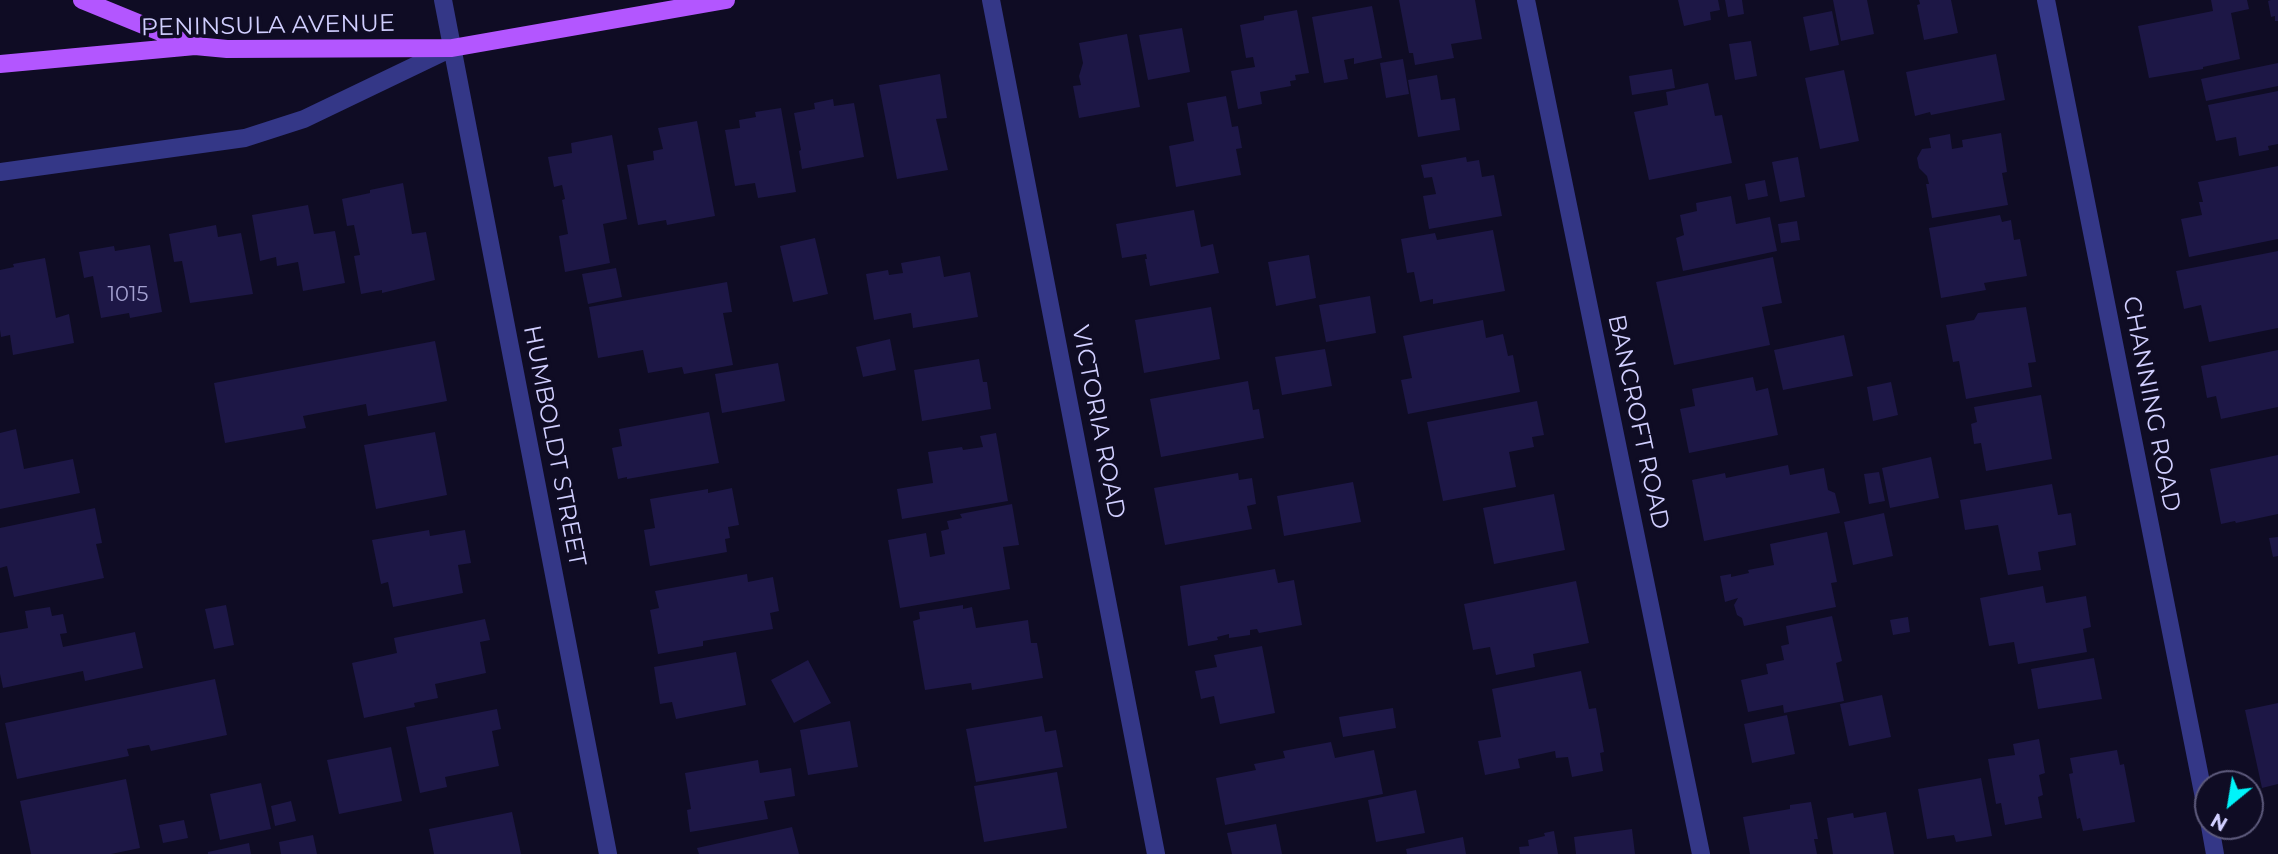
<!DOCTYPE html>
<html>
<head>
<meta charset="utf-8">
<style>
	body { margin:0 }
	#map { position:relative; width:2278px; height:854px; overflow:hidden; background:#0f0c24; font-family:Montserrat,sans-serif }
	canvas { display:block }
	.north { position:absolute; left:2194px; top:770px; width:70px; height:70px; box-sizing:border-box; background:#0f0c24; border:2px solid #5d5a7c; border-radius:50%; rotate:210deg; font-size:19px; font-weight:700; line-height:28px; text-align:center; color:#d1cfff }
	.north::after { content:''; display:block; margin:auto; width:24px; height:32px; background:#00f4fa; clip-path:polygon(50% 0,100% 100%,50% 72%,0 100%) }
</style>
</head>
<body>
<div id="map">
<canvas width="2278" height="854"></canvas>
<div class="north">N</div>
</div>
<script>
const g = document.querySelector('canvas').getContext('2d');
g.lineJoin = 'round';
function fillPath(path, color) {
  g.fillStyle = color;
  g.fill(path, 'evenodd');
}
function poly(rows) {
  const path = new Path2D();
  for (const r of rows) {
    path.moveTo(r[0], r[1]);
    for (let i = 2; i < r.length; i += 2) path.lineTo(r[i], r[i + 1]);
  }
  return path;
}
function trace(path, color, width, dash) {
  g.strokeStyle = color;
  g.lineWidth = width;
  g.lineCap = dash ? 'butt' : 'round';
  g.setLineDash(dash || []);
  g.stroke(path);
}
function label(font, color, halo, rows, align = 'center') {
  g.font = font + ' Montserrat,sans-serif';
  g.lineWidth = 7;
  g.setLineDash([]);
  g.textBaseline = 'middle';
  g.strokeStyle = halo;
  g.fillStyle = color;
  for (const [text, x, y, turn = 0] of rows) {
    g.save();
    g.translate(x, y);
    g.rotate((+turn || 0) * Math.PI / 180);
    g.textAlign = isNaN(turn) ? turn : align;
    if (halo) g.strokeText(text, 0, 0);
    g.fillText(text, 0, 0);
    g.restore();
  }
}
fillPath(poly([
	[1399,0,1475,0,1482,39,1451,44,1454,58,1415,65,1413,53,1409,53],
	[1678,0,1718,0,1720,10,1710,12,1711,20,1684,26],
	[1725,0,1742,0,1744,14,1728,17],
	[1833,0,1867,0,1874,34,1841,41],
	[1919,0,1951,0,1958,33,1924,40,1917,5,1920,4],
	[2211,0,2247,0,2249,9,2231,13,2240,59,2203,67,2203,69,2149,78,2138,26,2213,11],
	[2271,0,2278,0,2278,21,2275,21,2275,16,2271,17,2268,1],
	[1372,6,1382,58,1354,64,1354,58,1344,60,1348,79,1324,83,1312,17],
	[1297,10,1309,73,1295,75,1296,80,1290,81,1291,86,1260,92,1262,104,1238,109,1231,71,1255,67,1253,57,1246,58,1240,25,1264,20,1264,16],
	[1832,11,1839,45,1810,51,1803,17],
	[1182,28,1190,72,1148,80,1139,35],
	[1127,34,1140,107,1079,118,1073,86,1081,85,1079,76,1083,63,1079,43],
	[1751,41,1757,76,1735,80,1729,44],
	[1996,54,2005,100,1931,115,1930,112,1915,116,1906,72],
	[1403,59,1409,94,1386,98,1380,63],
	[2278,63,2278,86,2206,101,2201,79],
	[1672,69,1675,88,1632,95,1629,76],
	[1844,70,1859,141,1820,149,1805,78],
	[940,74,947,118,936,119,948,170,897,179,879,85],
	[1437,75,1441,100,1455,98,1460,130,1418,137,1408,80],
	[1708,83,1715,116,1722,115,1732,163,1649,180,1634,112,1668,105,1666,92],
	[2278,91,2278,144,2268,146,2269,150,2239,156,2236,137,2216,141,2208,105],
	[1226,96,1232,127,1238,126,1242,148,1236,149,1241,175,1176,187,1169,146,1194,141,1187,103],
	[833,99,834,106,854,103,864,157,802,169,799,151,801,150,794,113,815,109,814,103],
	[781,108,796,192,758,198,755,183,735,186,725,130,740,128,739,120,756,117,755,112],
	[697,121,715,216,667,225,666,220,638,225,627,165,654,160,653,151,663,149,658,128],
	[2001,133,2007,172,2002,173,2008,205,1932,218,1926,184,1929,184,1927,176,1919,168,1917,158,1922,149,1931,148,1929,138,1950,134,1952,149,1963,147,1962,140],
	[612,135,627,219,603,224,610,263,565,272,559,236,568,234,562,200,565,199,562,185,554,187,548,157,572,153,571,143],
	[1466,157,1467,162,1479,160,1482,177,1494,175,1502,216,1429,229,1423,196,1436,194,1432,177,1424,178,1421,165],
	[1798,157,1805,197,1780,202,1772,162],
	[2278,166,2278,239,2189,257,2181,219,2202,215,2199,202,2203,202,2198,182],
	[1765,180,1768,196,1748,200,1745,184],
	[403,183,412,234,426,232,435,280,382,293,382,290,361,294,354,256,360,255,354,225,347,226,342,199,370,193,370,190],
	[1731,196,1736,224,1770,217,1777,251,1683,271,1676,238,1684,235,1680,215,1697,211,1696,203],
	[308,205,314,234,335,231,345,283,303,291,298,262,277,266,276,257,260,261,252,215],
	[1194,210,1201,247,1213,244,1219,273,1150,286,1145,259,1147,259,1146,254,1122,258,1116,224],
	[2000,215,2002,222,2011,220,2014,240,2020,239,2027,276,1984,283,1986,290,1941,298,1929,228],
	[1797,221,1800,240,1781,243,1778,224],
	[216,225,218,237,241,233,253,294,190,303,182,261,174,262,169,234],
	[1493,230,1505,291,1433,304,1433,299,1420,302,1414,272,1407,273,1401,239,1435,233,1437,240],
	[815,238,828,294,793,302,780,246],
	[150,245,162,312,130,318,129,313,101,318,93,276,84,278,79,252,114,246,115,251],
	[2278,251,2278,328,2209,342,2201,305,2184,309,2176,271],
	[1309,255,1316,298,1276,306,1268,262],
	[940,256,944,277,970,272,978,317,913,328,911,313,874,320,866,274,888,270,889,275,903,273,901,263],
	[1773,257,1782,303,1762,307,1770,345,1674,365,1656,282],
	[45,258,56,318,69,314,74,343,13,355,10,335,1,337,0,330,0,270,14,267,13,264],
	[616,268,622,297,588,304,582,274],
	[727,282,732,312,723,313,733,365,684,374,682,367,648,373,643,350,598,358,589,307],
	[1370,296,1376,333,1326,342,1319,305],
	[1211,307,1220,359,1144,373,1135,320],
	[2026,307,2036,362,2028,363,2032,387,1966,399,1959,361,1953,362,1946,325,1974,320,1978,313],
	[1483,320,1486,338,1503,334,1508,356,1513,355,1520,392,1408,414,1401,380,1412,378,1403,336],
	[1844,335,1853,376,1783,390,1774,350],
	[890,339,896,370,863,377,856,347],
	[435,341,447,401,368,416,366,404,303,416,306,428,225,443,214,383],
	[1325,349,1332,386,1282,395,1275,357],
	[2278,350,2278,407,2221,419,2216,396,2207,398,2201,366],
	[979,359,983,382,987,382,991,409,922,421,914,370],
	[778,363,785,401,722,413,715,374],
	[1753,377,1756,391,1768,388,1778,435,1689,453,1680,409,1695,406,1692,389],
	[1248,381,1253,410,1259,409,1264,438,1161,457,1150,399],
	[1891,382,1898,415,1873,421,1867,387],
	[2041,395,2052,459,1986,471,1981,443,1974,444,1971,424,1977,422,1974,407],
	[1537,401,1544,435,1532,437,1534,447,1509,452,1516,487,1443,501,1427,422],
	[709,412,719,463,627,479,627,477,618,479,612,448,622,446,619,429],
	[16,429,24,469,73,459,80,493,0,509,0,433],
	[435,432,447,495,376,509,364,445],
	[996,433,1008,501,902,519,897,489,933,483,928,452,962,447,963,450,983,447,980,436],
	[2278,455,2278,514,2236,523,2235,521,2221,524,2210,469],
	[1931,457,1939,498,1890,508,1882,468],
	[1788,465,1790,475,1824,468,1828,490,1835,493,1840,513,1704,541,1692,480,1725,473,1726,478],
	[1879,472,1885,501,1869,504,1864,474],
	[1238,473,1239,480,1252,478,1256,504,1247,506,1252,529,1165,545,1154,488],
	[1353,482,1361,522,1284,536,1277,496],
	[2052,484,2058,515,2071,513,2076,545,2038,552,2041,570,2008,575,1998,525,1965,530,1960,500],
	[732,488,739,525,728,527,730,538,725,539,727,552,650,566,644,530,655,528,650,499,708,489,708,493],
	[1554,494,1565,550,1494,564,1483,508],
	[1012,504,1019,545,1003,547,1010,589,900,608,888,540,926,533,930,557,945,554,941,531,949,529,947,521,962,518,960,514],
	[95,508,102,543,96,544,104,578,14,597,7,566,0,568,0,528],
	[1884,513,1893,556,1853,565,1844,522],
	[429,530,430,536,465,530,471,563,458,565,463,593,393,607,388,582,381,584,372,540],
	[1827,532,1837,582,1831,583,1836,607,1744,626,1742,618,1737,615,1734,605,1738,598,1725,602,1720,576,1731,574,1731,577,1749,573,1748,570,1774,565,1770,544],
	[2278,537,2278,556,2273,557,2269,538],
	[1275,569,1278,583,1294,580,1302,625,1259,633,1257,629,1250,630,1250,635,1229,638,1229,634,1217,637,1218,640,1188,646,1180,586],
	[747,574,748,582,773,577,779,611,770,613,773,629,703,641,703,646,658,654,650,610,659,608,655,591],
	[1576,581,1589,643,1533,654,1535,667,1496,675,1490,647,1473,650,1464,604],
	[2043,586,2046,603,2086,596,2091,627,2083,629,2087,652,2018,664,2014,642,1989,646,1980,598],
	[226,605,234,645,214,649,205,609],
	[963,605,963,609,972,607,976,628,1028,620,1031,643,1037,643,1043,678,972,690,971,683,925,690,913,621,920,619,919,612],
	[50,607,52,616,63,614,67,633,60,634,63,647,135,632,143,668,85,681,83,671,3,688,0,674,0,633,28,628,25,611],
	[1832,616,1842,661,1836,663,1844,701,1784,713,1783,705,1748,712,1741,680,1768,674,1766,664,1784,660,1781,646,1789,644,1786,626],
	[1908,617,1910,632,1893,635,1890,620],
	[485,619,490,640,480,642,486,673,435,684,438,698,414,703,415,707,364,718,352,663,397,653,394,638],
	[1262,646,1275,713,1220,724,1214,696,1201,699,1195,671,1217,667,1214,655],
	[736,652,746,705,676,719,672,702,660,704,654,667],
	[2094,658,2102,699,2038,709,2031,669],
	[808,660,831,703,794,723,771,680],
	[1581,671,1589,709,1596,708,1604,752,1600,753,1603,771,1572,777,1568,757,1556,758,1555,751,1518,759,1520,768,1485,775,1478,741,1501,737,1492,689],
	[215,679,227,735,151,751,149,745,127,749,129,756,17,779,5,723],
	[1882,695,1891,737,1849,746,1840,704],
	[2278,703,2278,784,2262,788,2245,710],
	[1393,708,1396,728,1343,737,1339,717],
	[497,709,501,729,492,731,499,766,445,777,447,787,420,793,406,727],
	[1787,715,1795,754,1752,763,1744,724],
	[1042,716,1045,732,1056,730,1063,767,976,782,966,729],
	[850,721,858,767,808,775,800,730],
	[2039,739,2045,773,2039,775,2043,795,2038,797,2042,818,2005,825,2001,803,1996,804,1988,759,2015,755,2013,744],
	[1331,742,1335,758,1374,750,1383,794,1225,825,1216,778,1256,770,1254,764,1285,758,1283,751],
	[391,747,402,801,339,814,327,760],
	[2117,750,2120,765,2124,764,2135,822,2083,831,2080,818,2077,819,2069,774,2073,773,2070,758],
	[758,760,760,773,791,768,795,796,764,801,768,819,690,832,687,810,691,809,685,773],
	[1057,772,1067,828,984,842,974,786],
	[1981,778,1992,836,1956,842,1954,835,1927,839,1918,789],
	[126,779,140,848,111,854,31,854,20,801],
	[261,783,271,829,220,840,210,794],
	[1416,790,1425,833,1376,842,1368,800],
	[291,801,296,821,275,826,271,806],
	[1811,802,1818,839,1814,839,1817,854,1750,854,1743,817,1790,809,1790,805],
	[512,812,521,854,434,854,429,829],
	[1886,812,1894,854,1833,854,1827,818,1853,813,1854,818],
	[184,820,188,838,163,843,159,825],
	[1276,824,1282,854,1232,854,1227,833],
	[792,827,799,854,699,854,697,848],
	[1632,829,1635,854,1576,854,1574,837],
	[1554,831,1558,854,1520,854,1519,847,1529,846,1528,840,1545,836,1544,833],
	[313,835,317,854,281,854,279,842],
	[1463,837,1466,854,1407,854,1406,849],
	[249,843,251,854,208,854,208,852]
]), '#1d1746');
trace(poly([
	[443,0,608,854],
	[991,0,1156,854],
	[1526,0,1701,854],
	[2046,0,2208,818],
	[0,172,245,138,304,119,452,48],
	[2210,826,2215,854]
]), '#343787', 18);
trace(poly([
	[82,0,192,45],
	[0,64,195,46,227,49,452,48,726,0]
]), '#b356ff', 18);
label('21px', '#a4a1d1', null, [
	["1015",128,295]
]);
label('24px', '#d1cfff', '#0f0c24', [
	["PENINSULA AVENUE",268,26,-1],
	["CHANNING ROAD",2151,404,79],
	["VICTORIA ROAD",1098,422,79],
	["BANCROFT ROAD",1638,422,78],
	["HUMBOLDT STREET",554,446,79]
]);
</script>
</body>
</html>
